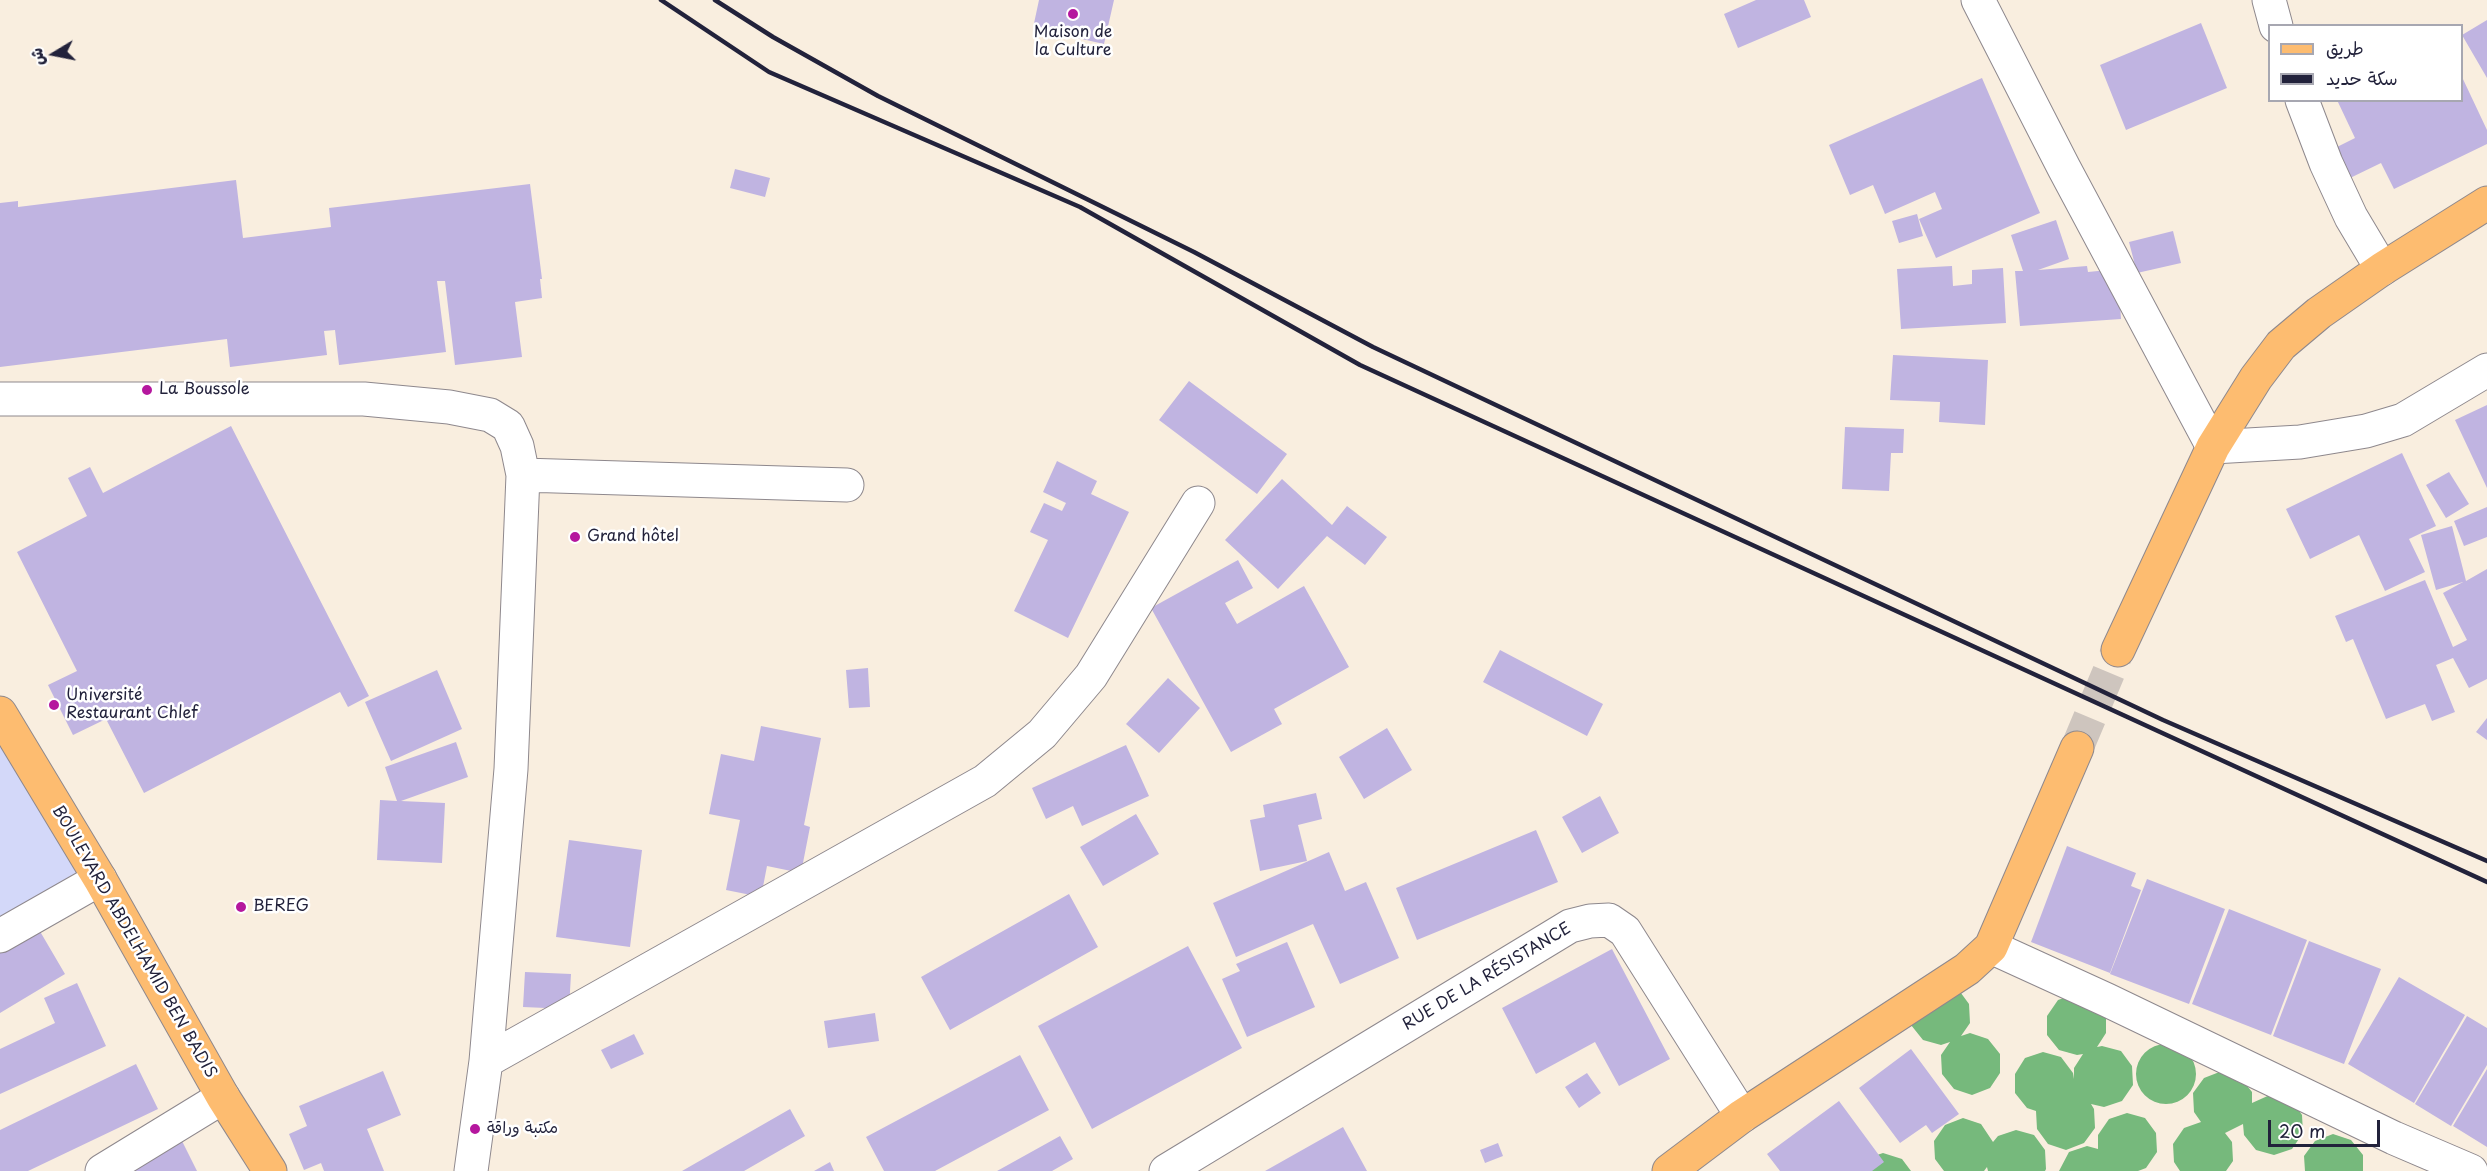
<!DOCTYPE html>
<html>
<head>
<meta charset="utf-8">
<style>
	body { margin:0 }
	#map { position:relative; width:2487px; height:1171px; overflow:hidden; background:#f9eedf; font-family:"Playpen Sans","Playpen Sans Arabic",sans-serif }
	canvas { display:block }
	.legend { position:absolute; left:2268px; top:24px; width:195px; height:78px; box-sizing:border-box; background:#fff; border:2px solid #a7a7b1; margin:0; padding:8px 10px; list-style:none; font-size:18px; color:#22223b }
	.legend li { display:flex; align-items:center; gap:12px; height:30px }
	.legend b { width:30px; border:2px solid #a7a7b1 }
	.north { position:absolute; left:24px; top:24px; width:60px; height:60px; -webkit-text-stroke:4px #fff; paint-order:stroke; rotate:260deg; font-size:16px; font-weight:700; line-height:24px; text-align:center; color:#22223b }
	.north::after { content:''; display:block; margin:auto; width:21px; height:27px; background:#22223b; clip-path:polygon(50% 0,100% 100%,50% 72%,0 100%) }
	.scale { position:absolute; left:2268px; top:1120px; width:112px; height:27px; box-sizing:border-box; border:3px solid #22223b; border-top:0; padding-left:8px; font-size:18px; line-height:21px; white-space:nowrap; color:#22223b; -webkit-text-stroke:4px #fff; paint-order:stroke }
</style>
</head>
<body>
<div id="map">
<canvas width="2487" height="1171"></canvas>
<ul class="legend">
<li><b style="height:8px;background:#fdbc70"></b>طريق</li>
<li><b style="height:8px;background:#22223b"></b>سكة حديد</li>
</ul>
<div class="north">ش</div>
<div class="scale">20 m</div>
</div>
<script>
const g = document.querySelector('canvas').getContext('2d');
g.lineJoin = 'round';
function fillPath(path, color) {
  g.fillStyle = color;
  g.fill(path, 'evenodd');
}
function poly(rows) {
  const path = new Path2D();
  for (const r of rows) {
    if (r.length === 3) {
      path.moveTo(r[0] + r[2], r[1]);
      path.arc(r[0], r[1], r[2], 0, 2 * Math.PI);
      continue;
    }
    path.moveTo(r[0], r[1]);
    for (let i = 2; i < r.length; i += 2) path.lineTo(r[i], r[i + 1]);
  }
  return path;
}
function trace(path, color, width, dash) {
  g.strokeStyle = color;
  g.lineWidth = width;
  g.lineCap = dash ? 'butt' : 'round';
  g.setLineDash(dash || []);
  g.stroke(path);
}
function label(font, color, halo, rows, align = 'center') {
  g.font = font + ' "Playpen Sans","Playpen Sans Arabic",sans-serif';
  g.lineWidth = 5;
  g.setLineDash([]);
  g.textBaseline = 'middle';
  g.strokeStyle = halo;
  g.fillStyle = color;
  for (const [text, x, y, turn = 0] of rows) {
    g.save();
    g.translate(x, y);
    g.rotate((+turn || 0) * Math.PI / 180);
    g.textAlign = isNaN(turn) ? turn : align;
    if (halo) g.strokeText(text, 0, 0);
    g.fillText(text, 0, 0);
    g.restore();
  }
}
fillPath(poly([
	[0,719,96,877,0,934]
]), '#d3d8f9');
fillPath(poly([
	[1958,989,1969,1004,1970,1023,1961,1036,1970,1033,1988,1039,2000,1054,2000,1073,1990,1088,1972,1095,1954,1089,1942,1074,1941,1055,1950,1042,1941,1045,1923,1040,1911,1025],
	[2075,994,2106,1014,2106,1033,2097,1047,2102,1046,2121,1051,2132,1066,2133,1085,2122,1101,2104,1107,2091,1104,2094,1109,2095,1128,2084,1143,2066,1150,2048,1144,2037,1129,2036,1111,2027,1108,2015,1093,2015,1074,2025,1058,2043,1052,2061,1057,2073,1073,2074,1079,2074,1068,2083,1054,2077,1055,2059,1050,2047,1035,2047,1016,2058,1000],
	[2166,1074,30],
	[2222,1071,2240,1077,2252,1092,2252,1103,2272,1094,2291,1099,2302,1115,2303,1133,2292,1149,2274,1155,2256,1150,2244,1135,2243,1124,2225,1133,2232,1142,2233,1161,2226,1171,2180,1171,2174,1162,2173,1144,2184,1128,2201,1122,2194,1112,2193,1093,2204,1078],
	[2127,1113,2145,1118,2156,1133,2157,1152,2146,1168,2138,1171,2059,1171,2069,1152,2087,1146,2098,1149,2098,1135,2109,1119],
	[1963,1118,1981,1124,1993,1142,1998,1136,2016,1130,2034,1135,2045,1150,2046,1169,2045,1171,1988,1171,1987,1167,1984,1171,1944,1171,1935,1159,1934,1141,1945,1125],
	[2333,1134,2351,1140,2363,1155,2363,1171,2305,1171,2304,1156,2315,1141],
	[1883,1153,1902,1159,1911,1171,1857,1171,1865,1159]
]), '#76b97c');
fillPath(poly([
	[1039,0,1114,0,1104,44,1033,28],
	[1756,0,1804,0,1811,17,1738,48,1724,14],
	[2487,20,2487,78,2462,35],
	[2201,23,2227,88,2126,130,2100,65],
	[2462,77,2487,130,2487,144,2394,189,2381,163,2348,179,2333,149,2355,138,2337,100,2462,100],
	[1982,78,2040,213,1936,258,1919,219,1942,209,1935,192,1885,214,1873,185,1850,195,1829,145],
	[735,169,770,178,765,197,730,188],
	[236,180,243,238,331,227,329,208,530,184,542,279,540,279,542,298,515,302,522,357,455,365,445,281,437,281,446,352,339,365,335,330,324,331,327,355,230,367,227,339,0,367,0,203,18,201,18,207],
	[1917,214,1923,236,1899,243,1892,221],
	[2056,220,2069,259,2038,270,2087,266,2088,272,2118,269,2121,319,2020,326,2015,271,2023,271,2011,235],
	[2173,231,2181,263,2137,273,2129,242],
	[1952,266,1953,286,1972,284,1972,270,2003,268,2006,323,1901,329,1897,269],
	[1893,355,1988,360,1985,425,1939,422,1940,402,1890,400],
	[1189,381,1287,454,1257,494,1159,420],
	[2487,405,2487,488,2455,420],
	[231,426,369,696,348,707,340,692,144,793,106,719,73,735,48,685,77,671,17,552,87,516,68,478,90,467,103,493],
	[1845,427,1904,429,1903,453,1891,453,1889,491,1842,489],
	[2402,453,2436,526,2409,539,2425,572,2385,591,2359,535,2310,559,2286,509],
	[1057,461,1097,481,1091,494,1129,512,1068,638,1014,611,1048,540,1030,532,1044,503,1062,511,1066,503,1043,492],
	[2449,472,2469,504,2446,518,2426,485],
	[1282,479,1332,525,1347,506,1387,537,1365,565,1327,536,1278,589,1225,540],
	[2487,507,2487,537,2464,546,2454,521],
	[2452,526,2466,581,2487,569,2487,679,2469,688,2453,658,2436,665,2455,712,2432,721,2425,704,2386,719,2353,639,2346,642,2335,616,2425,580,2453,647,2467,640,2443,593,2463,582,2436,590,2421,535],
	[1238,560,1253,588,1225,603,1237,624,1304,586,1349,667,1274,709,1282,724,1231,752,1151,608],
	[1500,650,1603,704,1587,736,1483,682],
	[868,668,870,707,849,708,846,670],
	[437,670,462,729,391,761,365,702],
	[1168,678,1200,708,1159,753,1126,724],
	[2487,718,2487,740,2476,732],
	[761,726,821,738,804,825,810,827,801,873,767,866,761,897,726,890,740,820,709,814,721,754,754,761],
	[1387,728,1412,770,1364,799,1339,757],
	[456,742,468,777,401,801,445,803,442,863,377,860,380,800,397,801,385,767],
	[1126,745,1149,796,1082,826,1073,806,1046,819,1032,788],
	[1316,793,1322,819,1298,825,1307,861,1260,871,1250,820,1265,817,1263,805],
	[1600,796,1619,833,1582,853,1562,817],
	[1136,814,1159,854,1103,886,1080,847],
	[1536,830,1558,882,1417,940,1396,888],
	[569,840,642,850,630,947,556,937],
	[2067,846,2136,873,2131,886,2141,890,2110,973,2031,942],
	[1329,852,1345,891,1366,882,1399,958,1340,984,1313,924,1236,957,1213,903],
	[2147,879,2225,909,2189,1004,2110,974],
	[1069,894,1098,947,950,1030,921,977],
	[2229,909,2307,940,2271,1035,2192,1004],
	[31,916,65,974,0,1013,0,935],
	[2309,941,2381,969,2344,1064,2273,1036],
	[1287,942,1315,1007,1247,1037,1222,979,1240,971,1236,964],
	[1188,946,1242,1048,1092,1129,1038,1026],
	[1612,949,1670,1059,1619,1086,1595,1042,1536,1074,1502,1008],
	[525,972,571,974,569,1009,523,1007],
	[2399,977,2465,1015,2414,1103,2348,1064],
	[77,983,106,1046,0,1094,0,1049,55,1023,44,998],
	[875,1013,879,1041,828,1048,824,1021],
	[2467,1016,2487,1028,2487,1065,2451,1126,2415,1104],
	[634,1034,644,1054,611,1069,601,1050],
	[1911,1049,1959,1114,1932,1133,1926,1125,1900,1143,1859,1088],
	[1020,1055,1049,1110,935,1171,884,1171,866,1137],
	[136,1064,158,1109,28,1171,0,1171,0,1130],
	[2487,1069,2487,1147,2453,1126],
	[383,1071,401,1115,367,1129,384,1171,324,1171,321,1163,304,1170,289,1134,307,1126,299,1106],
	[1587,1073,1601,1093,1579,1108,1565,1087],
	[1839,1101,1884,1162,1872,1171,1780,1171,1767,1154],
	[790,1109,805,1136,744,1171,682,1171],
	[1343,1127,1367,1171,1265,1171],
	[1060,1136,1073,1159,1052,1171,997,1171],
	[182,1141,197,1171,125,1171],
	[1498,1143,1503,1156,1485,1163,1480,1150],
	[830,1162,834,1171,814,1171]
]), '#c0b4e1');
trace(poly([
	[2077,748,2118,650]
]), '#cec5be', 33, [33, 16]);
const minor = poly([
	[1978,0,2064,168,2213,447,2300,442,2366,431,2403,420,2487,370],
	[2269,0,2276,26],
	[2302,100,2326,163,2351,217,2382,269],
	[0,399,364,399,449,407,490,415,508,426,517,446,523,475,511,769,486,1061,471,1171],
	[523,475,847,485],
	[0,936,100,879],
	[1991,947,2107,1000,2394,1138,2471,1171],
	[486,1061,985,781,1042,734,1091,676,1198,503],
	[102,1171,223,1097],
	[1166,1171,1570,926,1590,921,1609,920,1625,931,1742,1116]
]);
const major = poly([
	[2118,650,2213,447,2256,378,2281,345,2319,313,2382,269,2487,203],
	[0,713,100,879,223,1097,270,1171],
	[1669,1171,1742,1116,1967,969,1991,947,2077,748]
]);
trace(minor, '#8e888d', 35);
trace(major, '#8e888d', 35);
trace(minor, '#fff', 33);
trace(major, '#fdbc70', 33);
trace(poly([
	[661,0,769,72,1080,207,1360,365,2487,882],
	[715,0,773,37,878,96,1194,252,1373,347,2163,720,2487,861]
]), '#22223b', 4.5);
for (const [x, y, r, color] of [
	[1073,14,6,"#b5179e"],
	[147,390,6,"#b5179e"],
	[575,537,6,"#b5179e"],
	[54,705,6,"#b5179e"],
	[241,907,6,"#b5179e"],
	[475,1129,6,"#b5179e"]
]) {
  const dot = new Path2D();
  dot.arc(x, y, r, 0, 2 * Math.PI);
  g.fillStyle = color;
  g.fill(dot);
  trace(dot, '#fff', 2);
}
label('16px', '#22223b', '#fff', [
	["Maison de",1073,33,"center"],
	["la Culture",1073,51,"center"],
	["La Boussole",159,390],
	["Grand hôtel",587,537],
	["Université",66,696],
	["Restaurant Chlef",66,714],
	["BEREG",253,907],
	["مكتبة وراقة",487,1129]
], 'left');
label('16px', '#22223b', '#fff', [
	["BOULEVARD ABDELHAMID BEN BADIS",134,942,60],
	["RUE DE LA RÉSISTANCE",1487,977,-31]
]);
</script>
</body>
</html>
